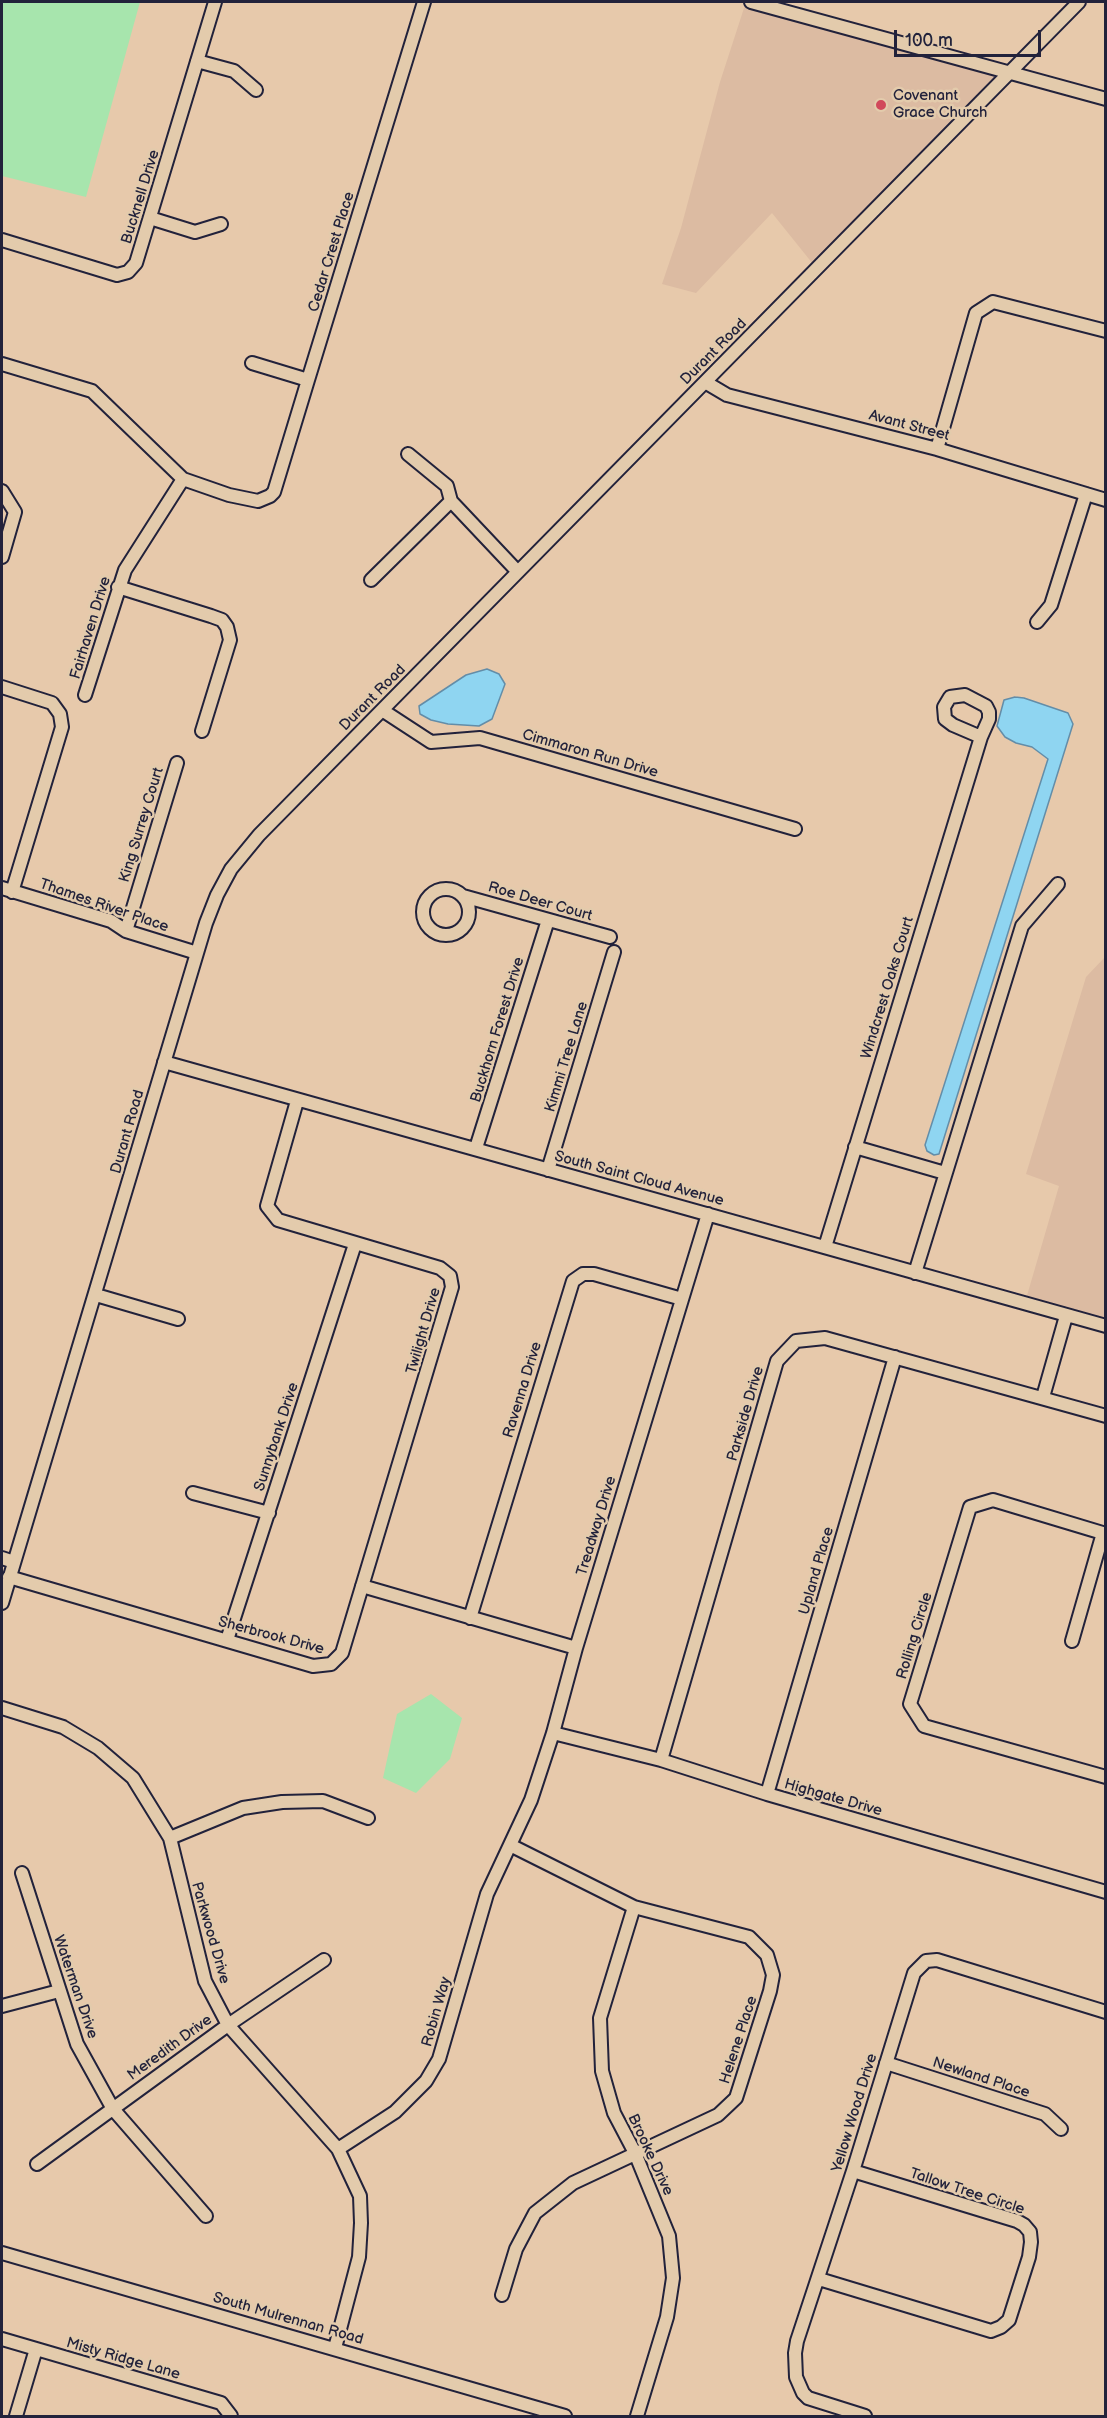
<!DOCTYPE html>
<html>
<head>
<meta charset="utf-8">
<style>
	body { margin:0 }
	#map { position:relative; width:1107px; height:2418px; overflow:hidden; background:#e7c9ab; font-family:"Balsamiq Sans",sans-serif }
	canvas { display:block }
	.frame { position:absolute; inset:0; border:3px solid #22223b; pointer-events:none }
	.scale { position:absolute; left:894px; top:30px; width:147px; height:27px; box-sizing:border-box; border:3px solid #22223b; border-top:0; padding-left:8px; font-size:18px; line-height:21px; white-space:nowrap; color:#22223b; -webkit-text-stroke:4px #e3cbac; paint-order:stroke }
</style>
</head>
<body>
<div id="map">
<canvas width="1107" height="2418"></canvas>
<div class="frame"></div>
<div class="scale">100 m</div>
</div>
<script>
const g = document.querySelector('canvas').getContext('2d');
g.lineJoin = 'round';
function fillPath(path, color) {
  g.fillStyle = color;
  g.fill(path, 'evenodd');
}
function poly(rows) {
  const path = new Path2D();
  for (const r of rows) {
    if (r.length === 3) {
      path.moveTo(r[0] + r[2], r[1]);
      path.arc(r[0], r[1], r[2], 0, 2 * Math.PI);
      continue;
    }
    path.moveTo(r[0], r[1]);
    for (let i = 2; i < r.length; i += 2) path.lineTo(r[i], r[i + 1]);
  }
  return path;
}
function trace(path, color, width, dash) {
  g.strokeStyle = color;
  g.lineWidth = width;
  g.lineCap = dash ? 'butt' : 'round';
  g.setLineDash(dash || []);
  g.stroke(path);
}
function label(font, color, halo, rows, align = 'center') {
  g.font = font + ' "Balsamiq Sans",sans-serif';
  g.lineWidth = 5;
  g.setLineDash([]);
  g.textBaseline = 'middle';
  g.strokeStyle = halo;
  g.fillStyle = color;
  for (const [text, x, y, turn = 0] of rows) {
    g.save();
    g.translate(x, y);
    g.rotate((+turn || 0) * Math.PI / 180);
    g.textAlign = isNaN(turn) ? turn : align;
    if (halo) g.strokeText(text, 0, 0);
    g.fillText(text, 0, 0);
    g.restore();
  }
}
fillPath(poly([
	[745,5,999,75,813,264,772,213,696,293,662,284,681,228,720,82],
	[1105,957,1105,1321,1026,1299,1059,1186,1026,1174,1086,977]
]), '#dcbba2');
fillPath(poly([
	[2,2,140,2,86,197,2,176],
	[431,1694,462,1718,450,1759,416,1793,383,1778,397,1714]
]), '#a7e5ad');
const water = poly([
	[487,669,499,674,505,684,492,719,479,726,448,724,431,720,420,714,419,706,466,675,487,669],
	[1015,697,1024,698,1068,713,1073,724,939,1154,934,1155,927,1151,925,1145,1048,759,1032,747,1016,743,1005,737,997,726,1004,700,1015,697]
]);
fillPath(water, '#8fd5f1');
trace(water, '#638da8', 1.5);
const minor = poly([
	[751,2,1106,99],
	[197,61,234,71,256,90],
	[150,218,195,232,221,224],
	[2,240,117,275,128,272,136,263,215,2],
	[252,363,308,380],
	[2,364,92,391,183,479,229,495,258,501,270,496,274,492,308,380,424,2],
	[705,382,727,395,937,449,1106,500],
	[937,449,976,313,993,302,1106,331],
	[408,454,447,486,451,501,518,572],
	[2,491,15,512,2,557],
	[371,580,451,501],
	[118,587,211,616,222,620,227,627,230,640,202,731],
	[1037,622,1051,605,1086,494],
	[2,687,52,703,60,714,62,727,12,892],
	[85,695,125,570,183,479],
	[382,710,431,742,480,738,795,829],
	[2,888,111,921,126,931,197,953],
	[446,912,23],
	[463,896,610,937],
	[126,931,177,763],
	[164,1062,1106,1326],
	[855,1147,945,1173],
	[476,1148,548,920],
	[548,1170,614,952],
	[825,1247,981,737,953,725,945,719,944,707,950,697,965,695,986,706,989,712,989,719,981,737],
	[915,1273,1022,926,1058,884],
	[96,1295,178,1319],
	[1043,1397,1066,1316],
	[193,1493,269,1513],
	[1106,1534,993,1500,970,1507,910,1704,924,1726,1106,1777],
	[2,1558,14,1562],
	[9,1577,313,1666,331,1664,342,1653,452,1287,450,1276,440,1268,278,1220,267,1206,297,1101],
	[362,1586,576,1648],
	[2,1603,206,923,217,895,231,869,259,835,1079,2],
	[470,1618,573,1281,583,1274,594,1274,682,1299],
	[227,1640,355,1244],
	[1072,1641,1103,1533],
	[2,1708,63,1727,98,1748,133,1778,170,1838,205,1981,228,2025,338,2149,360,2196,361,2223,359,2257,335,2348],
	[553,1733,661,1760,767,1794,1106,1892],
	[661,1760,777,1361,796,1341,825,1338,1106,1416],
	[767,1794,895,1357],
	[170,1838,243,1808,282,1802,323,1801,368,1818],
	[22,1873,77,2044,113,2109,206,2216],
	[634,1907,600,2018,602,2071,614,2113,635,2153,669,2236,673,2278,667,2317,637,2416],
	[2,2006,59,1991],
	[886,2063,1045,2114,1061,2129],
	[338,2149,395,2112,426,2081,439,2059,487,1894,531,1800,553,1733,576,1648,708,1214],
	[37,2164,228,2025,324,1960],
	[2,2253,565,2416],
	[819,2279,991,2331,1001,2327,1009,2320,1029,2257,1031,2242,1030,2232,1024,2225,1017,2221,853,2171],
	[502,2295,516,2249,535,2213,573,2183,718,2115,736,2098,770,1991,773,1975,767,1955,749,1937,634,1907,510,1845],
	[2,2339,221,2403,231,2416],
	[16,2416,36,2349],
	[865,2416,808,2398,803,2393,796,2377,795,2353,797,2341,853,2171,914,1973,926,1961,937,1960,1106,2012]
]);
trace(minor, '#22223b', 16);
trace(minor, '#e3cbac', 12);
for (const [x, y, r, color] of [
	[881,105,6,"#d1495b"]
]) {
  const dot = new Path2D();
  dot.arc(x, y, r, 0, 2 * Math.PI);
  g.fillStyle = color;
  g.fill(dot);
  trace(dot, '#e3cbac', 2);
}
label('15px', '#22223b', '#e3cbac', [
	["Covenant",893,96],
	["Grace Church",893,113]
], 'left');
label('15px', '#22223b', '#e3cbac', [
	["Bucknell Drive",141,197,-73],
	["Cedar Crest Place",332,252,-73],
	["Durant Road",714,352,-45],
	["Avant Street",909,426,15],
	["Fairhaven Drive",91,628,-73],
	["Durant Road",373,698,-45],
	["Cimmaron Run Drive",590,754,16],
	["King Surrey Court",142,825,-73],
	["Roe Deer Court",540,902,16],
	["Thames River Place",104,906,19],
	["Windcrest Oaks Court",888,988,-73],
	["Buckhorn Forest Drive",498,1030,-73],
	["Kimmi Tree Lane",567,1057,-73],
	["Durant Road",128,1132,-74],
	["South Saint Cloud Avenue",639,1179,15],
	["Twilight Drive",424,1331,-74],
	["Ravenna Drive",523,1390,-73],
	["Parkside Drive",746,1414,-74],
	["Sunnybank Drive",277,1437,-72],
	["Treadway Drive",597,1526,-73],
	["Upland Place",817,1571,-74],
	["Sherbrook Drive",271,1636,15],
	["Rolling Circle",915,1636,-73],
	["Highgate Drive",833,1798,16],
	["Parkwood Drive",210,1933,74],
	["Waterman Drive",75,1987,71],
	["Robin Way",437,2012,-74],
	["Helene Place",739,2040,-72],
	["Meredith Drive",170,2048,-36],
	["Newland Place",981,2078,18],
	["Yellow Wood Drive",855,2113,-73],
	["Brooke Drive",650,2155,65],
	["Tallow Tree Circle",967,2192,18],
	["South Mulrennan Road",288,2319,16],
	["Misty Ridge Lane",123,2359,16]
]);
</script>
</body>
</html>
